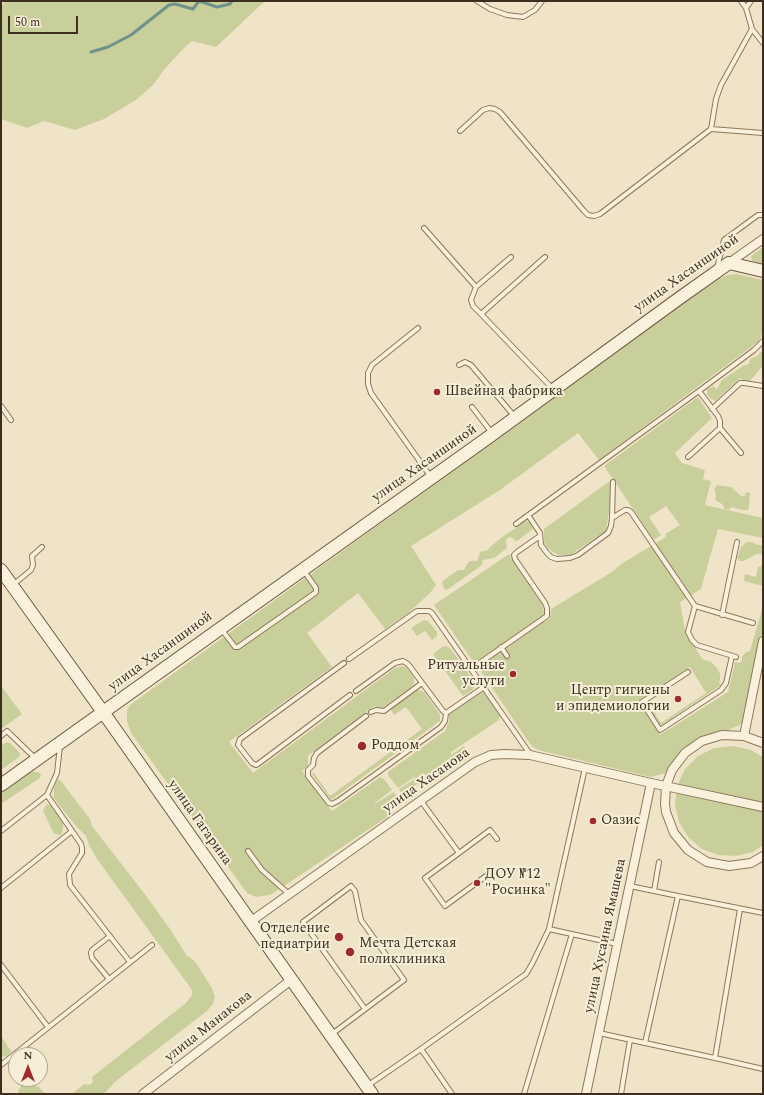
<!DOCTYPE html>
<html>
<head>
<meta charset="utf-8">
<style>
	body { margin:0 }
	#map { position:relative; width:764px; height:1095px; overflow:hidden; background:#f0e4c8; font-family:Spectral,serif }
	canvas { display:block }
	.frame { position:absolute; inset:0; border:2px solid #3d2e20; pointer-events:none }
	.north { position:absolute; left:8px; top:1047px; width:40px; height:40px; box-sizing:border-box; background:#f7eed8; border:1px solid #ada18e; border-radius:50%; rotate:0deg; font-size:11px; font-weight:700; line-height:16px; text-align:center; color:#3d2e20 }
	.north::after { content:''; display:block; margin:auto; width:14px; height:18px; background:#9e2a2b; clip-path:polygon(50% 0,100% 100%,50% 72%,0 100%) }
	.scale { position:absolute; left:8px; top:16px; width:70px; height:18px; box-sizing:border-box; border:2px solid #3d2e20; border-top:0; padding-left:5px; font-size:12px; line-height:14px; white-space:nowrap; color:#3d2e20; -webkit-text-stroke:3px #f7eed8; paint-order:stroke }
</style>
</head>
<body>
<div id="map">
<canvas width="764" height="1095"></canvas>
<div class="frame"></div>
<div class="north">N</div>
<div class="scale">50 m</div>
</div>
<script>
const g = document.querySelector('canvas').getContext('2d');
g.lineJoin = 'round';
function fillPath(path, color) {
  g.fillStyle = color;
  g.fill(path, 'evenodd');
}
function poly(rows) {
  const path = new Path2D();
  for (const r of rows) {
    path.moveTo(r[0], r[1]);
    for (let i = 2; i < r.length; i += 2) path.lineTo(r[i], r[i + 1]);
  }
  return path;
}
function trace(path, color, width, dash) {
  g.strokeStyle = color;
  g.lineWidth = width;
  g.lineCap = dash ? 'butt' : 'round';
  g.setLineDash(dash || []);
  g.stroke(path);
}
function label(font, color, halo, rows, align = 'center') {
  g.font = font + ' Spectral,serif';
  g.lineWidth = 4;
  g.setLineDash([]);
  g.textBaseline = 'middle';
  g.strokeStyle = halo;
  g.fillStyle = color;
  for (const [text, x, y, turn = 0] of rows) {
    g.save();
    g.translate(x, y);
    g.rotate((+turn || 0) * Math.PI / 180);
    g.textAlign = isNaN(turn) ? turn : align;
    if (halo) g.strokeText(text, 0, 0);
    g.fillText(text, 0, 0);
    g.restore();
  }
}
fillPath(poly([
	[7,1,265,1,216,47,192,41,180,52,163,71,154,84,136,100,104,119,75,130,44,121,27,128,1,119,1,5],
	[763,247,763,264,752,261,751,256],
	[736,274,763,280,763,331,759,341,599,460,578,433,500,490,411,546,436,585,430,593,408,613,385,629,358,593,307,633,332,667,229,742,253,773,395,668,403,666,406,667,414,678,414,683,411,687,382,708,374,706,308,756,308,766,302,771,332,811,380,777,384,779,392,790,375,803,375,804,394,792,398,798,387,805,387,817,275,892,270,895,256,897,247,893,131,733,127,721,127,710,130,705,716,280,728,275],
	[761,352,763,353,763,368,761,368,749,382,744,381,740,378,715,401,709,397,707,394,707,389,710,388,713,386,717,389,722,380,743,366,749,364,750,359,757,356],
	[698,397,712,418,675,453,682,463,705,470,703,479,711,481,705,505,763,518,763,538,718,529,701,589,680,602,685,630,702,659,711,662,717,668,720,674,720,680,719,682,721,685,660,726,646,703,648,702,661,723,706,693,690,667,638,701,660,735,728,692,735,662,740,663,742,661,742,657,746,652,750,651,763,606,763,638,758,661,754,664,746,716,742,723,738,726,718,734,683,752,666,773,650,777,538,750,532,746,528,741,478,667,524,636,523,635,542,621,545,622,550,619,551,609,612,572,621,564,666,537,665,534,680,525,666,506,649,517,661,535,654,540,604,466],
	[611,480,610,505,606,531,570,555,558,555,547,548,544,542,544,529],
	[717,485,731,487,741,496,745,496,745,493,748,492,750,493,749,508,747,510,741,510,732,507,729,510,725,509,722,504,715,500,716,495,714,489],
	[527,521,530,523,533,529,517,541,514,540,513,538,509,537,506,540,507,548,494,558,483,560,482,565,447,590,444,589,442,582,451,575,458,570,464,570,467,564,470,561,477,561,480,552,488,550,490,547,505,535,516,528,522,522],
	[746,542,752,542,758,545,763,545,763,554,756,554,744,561,740,561,737,558,741,547],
	[509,554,542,604,544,612,543,616,474,663,434,605],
	[763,565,763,586,744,581,745,574,756,577,758,567],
	[424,620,428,621,437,632,437,636,432,640,425,631,417,636,411,628],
	[446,646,450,648,475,683,474,687,472,690,463,696,433,654,442,647],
	[1,686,22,714,1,729],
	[419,690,424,692,440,714,440,721,331,800,312,774,314,773,330,796,422,729,406,707,394,715,390,708,414,691],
	[480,692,484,693,500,715,499,720,451,752,451,755,464,746,470,757,428,786,417,784,402,795,399,789,416,778,414,777,398,788,388,775,388,772,445,731,449,722,449,714],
	[7,742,10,743,19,752,20,754,19,757,1,770,1,745],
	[733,746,751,750,763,757,763,845,753,852,736,856,718,855,702,849,688,837,679,822,675,805,677,786,685,769,698,756,714,748],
	[26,770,40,773,41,775,40,778,1,804,1,788],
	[59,780,61,781,90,819,92,826,147,897,170,929,187,956,191,958,196,963,212,988,215,997,213,1004,207,1011,116,1081,104,1094,72,1094,84,1084,90,1085,93,1082,92,1077,186,1003,192,995,192,990,97,859,89,845,86,836,76,826,56,801,54,798,54,789,56,783],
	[47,804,53,806,63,821,63,829,61,835,54,834,45,815,43,810],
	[1,1036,11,1051,10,1053,7,1056,1,1057],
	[27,1083,39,1087,45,1094,18,1094,19,1089,22,1085]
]), '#c9cf9b');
trace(poly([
	[91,52,108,47,131,35,169,5,175,4,193,9,199,1,217,7,230,4,232,1]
]), '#6f938a', 3);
const lane = poly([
	[477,1,490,9,507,15,523,17,535,10,542,1],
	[741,1,746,8,752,29,763,43],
	[746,8,751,1],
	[711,129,763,133],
	[460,131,483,110,489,108,495,109,500,112,584,211,588,215,594,216,600,214,711,129,716,99,721,85,752,29],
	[424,228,476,287],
	[545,257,481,314,553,389],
	[717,268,724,240,758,215,763,215],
	[481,314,473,306,471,300,476,287,511,257],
	[418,328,372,365,368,373,368,384,371,393,431,477],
	[459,365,465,362,471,365,515,417],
	[699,391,718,416,720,421,720,428],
	[1,406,11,420],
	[472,407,492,433],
	[712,409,740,383,744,383,763,386],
	[688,457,720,428,741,453],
	[528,515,540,533,541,545,547,553,551,557,557,559,570,558,578,555,608,533,611,526,612,518,625,510,628,510,631,512,695,606,753,623],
	[612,518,613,482],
	[516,524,699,391,754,350,763,341],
	[14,584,31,570,33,565,32,556,42,547],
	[695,606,688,632,692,640,697,645,736,657],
	[722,615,737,542],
	[222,630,235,647,238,647,315,593,316,592,316,588,304,571],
	[501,647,507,656],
	[349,659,417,611,429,611,432,613,530,754],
	[344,663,240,739,238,745,252,763,256,765,258,764,350,695],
	[471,669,547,616,547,608,545,603,515,559,514,555,517,552,540,536],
	[688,672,642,702,660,730,721,690,726,683,732,656],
	[356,691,395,663,403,661,408,664,443,711,446,713,445,721,441,727,338,801,332,804,329,803,308,776,308,770,313,765,314,758,317,753,366,716],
	[371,712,376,710,384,711,422,683],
	[446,713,484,687],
	[1,736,7,731,36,759],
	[47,795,57,773,60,746],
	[421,801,459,853,425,878,445,906,490,873],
	[1,831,47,795,72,831,1,888],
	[72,831,81,844,82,848,82,853,69,874,70,885,130,962],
	[248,851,262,870,289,894],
	[459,853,490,830,497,839],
	[630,886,678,896],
	[654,891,659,862],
	[549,929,585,768],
	[1,965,48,1027],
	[109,979,92,958,91,953,92,950,110,936],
	[599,1033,645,1043,678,896,763,913],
	[332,1034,404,980,361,920,355,891,351,886,303,922,365,1009],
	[645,1043,715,1058,740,909],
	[715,1058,763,1069],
	[1,1065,152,945],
	[367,1086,421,1049],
	[452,1094,421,1049,526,974,532,964,549,929,617,944],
	[524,1094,572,934],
	[621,1094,630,1040]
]);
const street = poly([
	[729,263,763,239],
	[744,736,763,641],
	[763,743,744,736,722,735,702,741,685,753,672,770,666,786,665,804,666,812,674,833,688,850,707,862,729,866,751,863,763,856],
	[250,922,475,762,491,755,504,754,530,755,651,783,763,807],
	[143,1094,291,980],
	[586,1094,651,783]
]);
const secondary = poly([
	[1,570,103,712,372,1094],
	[1,785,486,439,681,297,729,263,763,271]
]);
trace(lane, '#8d765c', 6);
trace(street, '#8d765c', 10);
trace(secondary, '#6f573f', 14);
trace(lane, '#faf1dc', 4);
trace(street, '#faf1dc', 8);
trace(secondary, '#faf1dc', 12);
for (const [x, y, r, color] of [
	[437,392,4,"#9e2a2b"],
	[513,674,4,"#9e2a2b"],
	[678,699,4,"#9e2a2b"],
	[362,746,5,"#9e2a2b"],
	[593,821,4,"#9e2a2b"],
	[477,883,4,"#9e2a2b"],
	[339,937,5,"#9e2a2b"],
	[350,952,5,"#9e2a2b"]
]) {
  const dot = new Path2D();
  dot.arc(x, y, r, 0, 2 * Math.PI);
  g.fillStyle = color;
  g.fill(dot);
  trace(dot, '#f7eed8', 1.5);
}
label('14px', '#3d2e20', '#f7eed8', [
	["улица Хасаншиной",687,274,-35],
	["улица Хасаншиной",425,464,-35],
	["улица Хасаншиной",161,652,-36],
	["улица Хасанова",427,781,-35],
	["улица Гагарина",199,823,55],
	["улица Хусаина Ямашева",606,936,-78],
	["улица Манакова",209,1027,-38]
]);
label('14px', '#3d2e20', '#f7eed8', [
	["Швейная фабрика",445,392],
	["Ритуальные",505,666,"right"],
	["услуги",505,682,"right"],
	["Центр гигиены",670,691,"right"],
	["и эпидемиологии",670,707,"right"],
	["Роддом",371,746],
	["Оазис",601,821],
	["ДОУ №12",485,875],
	["\"Росинка\"",485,891],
	["Отделение",330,929,"right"],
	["педиатрии",330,945,"right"],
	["Мечта Детская",359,944],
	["поликлиника",359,960]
], 'left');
</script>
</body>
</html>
